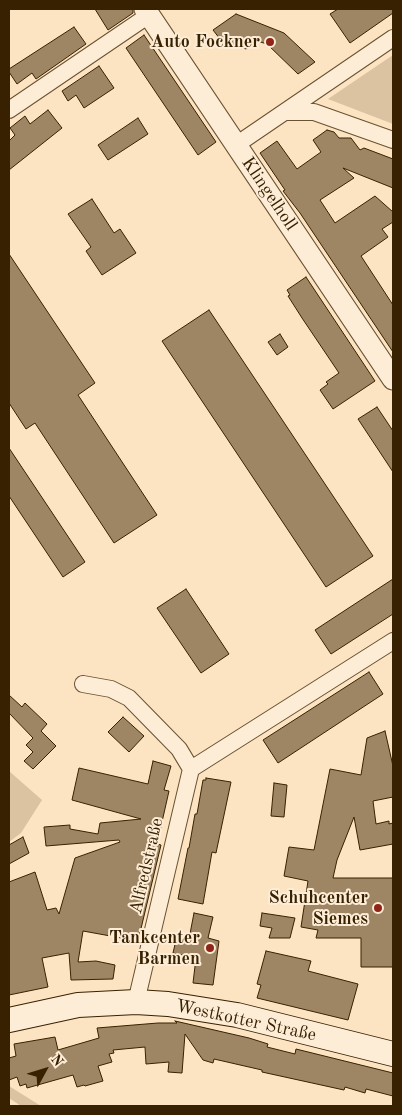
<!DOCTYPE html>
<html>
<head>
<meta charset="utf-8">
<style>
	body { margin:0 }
	#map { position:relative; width:402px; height:1115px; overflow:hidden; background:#fce3c2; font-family:"Old Standard TT",serif }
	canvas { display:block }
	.frame { position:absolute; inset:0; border:10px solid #382100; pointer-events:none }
	.north { position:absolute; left:20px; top:1045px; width:50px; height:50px; -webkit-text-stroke:4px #fdedd7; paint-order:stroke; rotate:51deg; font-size:14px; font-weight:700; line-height:20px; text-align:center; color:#382100 }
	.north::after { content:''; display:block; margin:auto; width:18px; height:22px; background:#382100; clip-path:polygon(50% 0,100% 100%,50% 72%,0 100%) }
</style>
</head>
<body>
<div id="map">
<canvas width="402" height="1115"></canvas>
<div class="frame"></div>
<div class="north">N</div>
</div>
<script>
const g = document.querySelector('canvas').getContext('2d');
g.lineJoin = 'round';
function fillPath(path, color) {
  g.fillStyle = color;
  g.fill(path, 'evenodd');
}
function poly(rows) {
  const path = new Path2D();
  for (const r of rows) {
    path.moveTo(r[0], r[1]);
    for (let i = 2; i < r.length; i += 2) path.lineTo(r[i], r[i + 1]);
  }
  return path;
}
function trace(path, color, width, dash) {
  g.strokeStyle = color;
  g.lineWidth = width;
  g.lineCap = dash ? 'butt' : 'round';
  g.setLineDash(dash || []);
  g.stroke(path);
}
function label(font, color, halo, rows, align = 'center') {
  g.font = font + ' "Old Standard TT",serif';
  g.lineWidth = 4;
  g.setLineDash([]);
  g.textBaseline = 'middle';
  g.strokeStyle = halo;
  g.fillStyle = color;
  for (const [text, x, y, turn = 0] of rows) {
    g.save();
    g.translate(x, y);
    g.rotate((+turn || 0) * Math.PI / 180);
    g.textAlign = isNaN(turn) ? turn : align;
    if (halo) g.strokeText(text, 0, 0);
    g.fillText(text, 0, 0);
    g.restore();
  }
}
fillPath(poly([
	[393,55,393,124,328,99],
	[9,771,42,800,21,833,9,842],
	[9,1086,41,1106,21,1106,9,1098]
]), '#dbc2a1');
const building = poly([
	[95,9,133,9,133,13,108,30,95,9],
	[338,9,393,9,393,13,350,43,330,14,338,9],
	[236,14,284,33,315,62,298,74,267,44,257,41,246,49,220,39,213,30,236,14],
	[74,27,86,44,36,79,32,73,17,84,9,72,9,69,74,27],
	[144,35,216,142,198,155,126,48,144,35],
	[99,66,114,88,84,108,76,95,68,101,62,91,99,66],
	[48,110,62,128,9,170,9,141,15,135,10,128,25,116,30,124,48,110],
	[138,118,148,134,108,160,98,145,138,118],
	[327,130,334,132,339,138,351,138,360,150,364,148,393,159,393,188,343,168,354,178,320,200,335,223,375,196,393,212,393,222,382,229,388,237,361,256,393,305,393,352,300,213,283,191,285,190,260,153,277,141,297,169,321,152,313,140,327,130],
	[92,199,114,233,120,229,136,253,102,275,86,251,91,247,68,214,92,199],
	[9,254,95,383,78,395,157,515,114,543,35,423,26,429,9,403,9,254],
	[306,277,375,381,333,409,320,390,328,384,326,382,339,373,302,318,288,296,290,295,287,290,306,277],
	[209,310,373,556,326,587,162,341,209,310],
	[280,334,288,347,277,355,268,342,280,334],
	[377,407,393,431,393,472,358,419,377,407],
	[9,448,85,562,63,577,9,496,9,448],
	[393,579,393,614,331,654,315,630,393,579],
	[186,589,229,654,201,673,157,608,186,589],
	[369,672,383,694,278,763,263,740,369,672],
	[9,695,22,707,25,703,47,724,41,731,56,746,33,769,24,761,33,752,26,745,33,738,9,713,9,695],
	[123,717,144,736,129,752,108,732,123,717],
	[385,731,393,766,393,797,373,801,376,824,389,821,389,824,393,823,393,844,360,850,354,817,337,860,333,878,393,878,393,967,361,967,361,938,316,938,318,930,301,927,308,881,284,876,289,847,314,850,330,769,361,775,367,738,385,731],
	[153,761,171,766,164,790,169,791,157,844,161,845,138,941,83,931,78,962,96,961,115,965,113,979,71,980,69,953,42,958,48,987,9,995,9,882,35,872,47,910,56,908,59,914,75,858,120,842,119,840,46,846,44,827,70,825,70,829,98,834,100,823,141,819,72,800,79,768,148,784,153,761],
	[206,778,231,782,216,853,212,852,203,904,178,899,188,848,189,848,195,814,197,814,203,780,206,780,206,778],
	[274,783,287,785,284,817,271,816,274,783],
	[23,837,29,853,9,864,9,845,23,837],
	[194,913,213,917,208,938,219,941,213,985,193,983,196,958,173,953,177,936,189,939,194,913],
	[262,913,295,918,290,938,269,938,272,928,260,926,262,913],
	[266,951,311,961,308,971,358,984,348,1020,257,998,261,985,257,984,266,951],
	[175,1021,249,1038,268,1044,267,1047,295,1054,296,1049,393,1073,393,1096,366,1089,365,1093,345,1087,344,1090,262,1072,262,1070,214,1059,213,1063,203,1060,185,1034,182,1073,168,1072,169,1062,146,1064,145,1047,113,1050,114,1053,109,1054,112,1062,98,1066,103,1081,85,1086,84,1085,77,1087,73,1075,27,1088,26,1084,20,1086,17,1077,9,1080,9,1058,16,1056,14,1044,55,1037,58,1050,99,1038,97,1028,158,1023,177,1023,175,1021]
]);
fillPath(building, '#9e8665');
trace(building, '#382100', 1);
const minor = poly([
	[9,110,149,15],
	[285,112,314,112,393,140],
	[236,145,393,38],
	[83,684,111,689,129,698,179,749,191,769,136,1002],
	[191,769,393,641]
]);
const tertiary = poly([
	[145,9,393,379]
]);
const secondary = poly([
	[9,1020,78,1005,136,1002,168,1004,237,1015,393,1054]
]);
trace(minor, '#695230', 18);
trace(tertiary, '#695230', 23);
trace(secondary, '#382100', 26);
trace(minor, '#fdedd7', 16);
trace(tertiary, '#fdedd7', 21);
trace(secondary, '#fdedd7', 24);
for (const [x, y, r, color] of [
	[270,42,5,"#8f2418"],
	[378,908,5,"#8f2418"],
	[210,948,5,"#8f2418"]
]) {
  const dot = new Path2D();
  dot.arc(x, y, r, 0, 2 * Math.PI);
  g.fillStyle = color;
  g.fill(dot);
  trace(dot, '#fdedd7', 2);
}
label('bold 18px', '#382100', '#fdedd7', [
	["Auto Fockner",260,42],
	["Schuhcenter",368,898],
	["Siemes",368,919],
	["Tankcenter",200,938],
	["Barmen",200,959]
], 'right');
label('18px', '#382100', '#fdedd7', [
	["Klingelholl",269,194,56],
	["Alfredstraße",147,866,-77],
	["Westkotter Straße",246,1021,12]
]);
</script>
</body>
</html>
